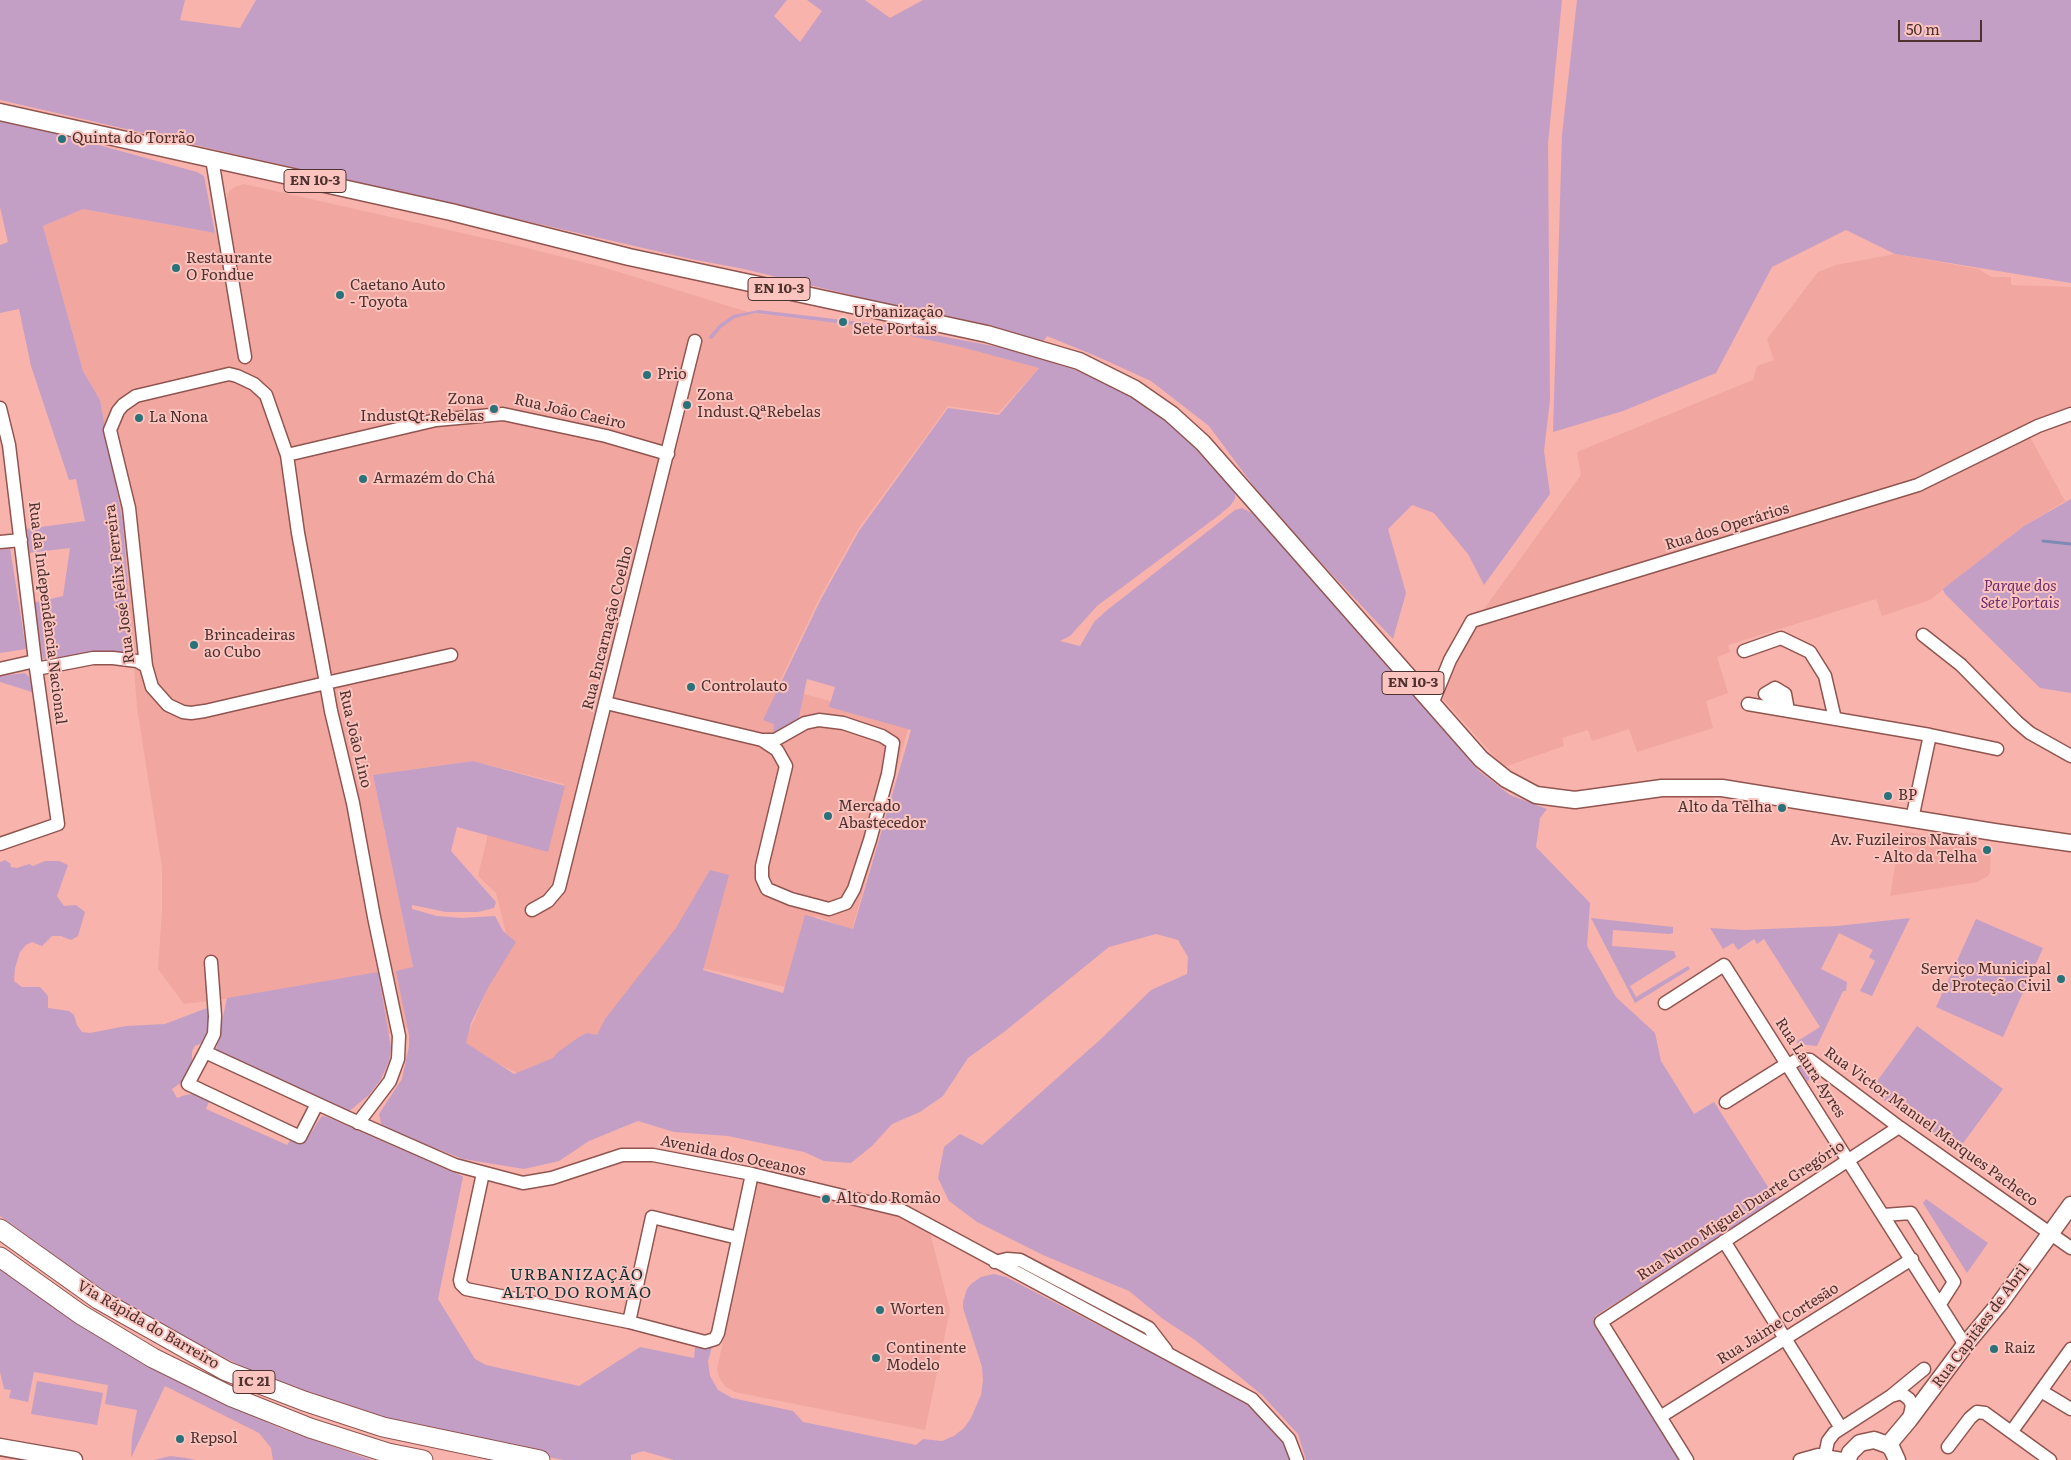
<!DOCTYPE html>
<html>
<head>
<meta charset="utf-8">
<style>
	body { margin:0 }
	#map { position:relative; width:2071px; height:1460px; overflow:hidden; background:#f7b3ac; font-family:Literata,serif }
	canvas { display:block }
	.scale { position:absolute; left:1898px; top:20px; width:84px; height:22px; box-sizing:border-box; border:2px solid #4e3230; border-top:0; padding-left:6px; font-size:15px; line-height:18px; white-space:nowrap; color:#4e3230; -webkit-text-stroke:4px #fbc4be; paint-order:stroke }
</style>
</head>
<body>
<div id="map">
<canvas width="2071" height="1460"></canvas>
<div class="scale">50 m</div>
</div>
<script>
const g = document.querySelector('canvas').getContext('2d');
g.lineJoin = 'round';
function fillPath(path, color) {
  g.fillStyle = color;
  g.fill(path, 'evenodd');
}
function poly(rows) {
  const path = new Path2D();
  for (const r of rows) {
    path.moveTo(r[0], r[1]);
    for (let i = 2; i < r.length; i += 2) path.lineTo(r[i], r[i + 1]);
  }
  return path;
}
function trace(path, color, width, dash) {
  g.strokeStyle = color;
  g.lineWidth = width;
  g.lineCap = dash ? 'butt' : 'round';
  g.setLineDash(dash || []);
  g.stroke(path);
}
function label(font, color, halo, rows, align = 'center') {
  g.font = font + ' Literata,serif';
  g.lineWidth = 4;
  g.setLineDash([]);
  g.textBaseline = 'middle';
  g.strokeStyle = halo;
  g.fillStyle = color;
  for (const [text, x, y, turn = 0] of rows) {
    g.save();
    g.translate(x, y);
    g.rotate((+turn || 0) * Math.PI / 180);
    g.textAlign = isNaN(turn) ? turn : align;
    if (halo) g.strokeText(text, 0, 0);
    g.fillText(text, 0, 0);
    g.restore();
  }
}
fillPath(poly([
	[244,184,515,245,606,268,751,313,868,327,962,347,1039,368,998,413,948,406,858,529,820,597,777,687,910,722,852,930,816,916,786,987,658,958,595,1038,523,1076,463,1046,508,941,496,893,478,876,488,834,547,851,564,784,473,761,373,775,413,968,397,971,408,1028,388,1034,378,973,247,996,184,1004,158,969,162,912,162,867,137,707,123,523,100,400,83,371,43,226,83,209,231,236,226,199,229,191,235,187],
	[1895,254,1979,269,1991,277,2011,277,2011,285,2071,287,2071,420,2030,437,2065,501,2024,526,1930,600,1882,616,1876,599,1728,645,1730,652,1717,657,1728,693,1706,701,1713,728,1637,752,1629,729,1592,741,1588,730,1562,738,1564,746,1504,767,1443,699,1452,672,1484,609,1581,475,1577,452,1753,380,1757,366,1774,360,1767,339,1818,272,1836,265],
	[1901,831,1953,840,1965,846,1991,852,1990,872,1988,876,1977,882,1890,896],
	[760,1176,901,1210,928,1225,950,1310,925,1430,735,1392,725,1386,719,1377,717,1369]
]), '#f1a6a0');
fillPath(poly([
	[0,0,185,0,180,20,240,28,256,0,787,0,774,16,800,42,822,11,807,0,865,0,890,18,923,0,1562,0,1548,144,1550,400,1544,451,1550,494,1484,585,1468,554,1434,513,1412,505,1388,529,1406,593,1393,639,1272,511,1209,426,1151,381,1096,356,1047,336,1043,342,744,269,691,259,0,100],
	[1577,0,2071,0,2071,283,1895,254,1846,230,1772,267,1716,373,1623,411,1553,432,1562,135],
	[0,118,197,172,204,176,215,233,83,209,43,226,83,371,100,400,123,523,133,652,96,653,43,659,33,603,63,596,70,548,28,553,26,529,85,521,76,479,69,480,31,366,19,309,0,313,0,245,8,242,0,207],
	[759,310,877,324,1009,349,1088,374,1120,388,1164,418,1197,448,1235,491,1235,499,1230,506,1218,516,1097,606,1070,636,1060,641,1080,646,1094,622,1106,611,1235,510,1242,508,1252,513,1346,616,1479,771,1510,795,1547,809,1540,818,1536,847,1590,903,1587,946,1616,997,1655,1033,1661,1061,1694,1114,1714,1102,1777,1201,1595,1316,1600,1329,1681,1460,1306,1460,1298,1434,1262,1395,1195,1340,1163,1319,1129,1291,1043,1255,977,1222,949,1201,938,1178,944,1147,960,1134,982,1145,1102,1038,1151,990,1187,974,1188,957,1178,940,1156,934,1109,947,1004,1032,968,1058,943,1096,920,1112,892,1124,872,1146,851,1163,824,1161,804,1152,728,1136,674,1132,638,1121,589,1141,559,1161,524,1169,463,1159,391,1131,381,1124,379,1114,402,1079,409,1046,409,1035,396,971,413,967,373,775,473,761,565,786,548,852,457,827,451,851,496,902,494,908,478,912,446,912,412,905,412,909,437,916,462,918,495,916,503,931,516,942,489,986,471,1023,466,1043,514,1074,553,1058,558,1052,579,1037,587,1033,597,1035,605,1019,676,928,710,870,729,875,703,970,783,993,805,915,853,929,911,730,829,707,835,687,807,679,798,721,773,735,774,724,763,720,821,599,859,531,948,408,999,415,1039,368,961,347,868,327,755,313,735,318,721,328,712,339,708,338,719,325,733,315],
	[2071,499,2071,693,2040,688,1945,594,1943,589,2024,526],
	[10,548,26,649,0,653,0,550],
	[25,673,30,678,32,692,0,682,0,676],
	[5,860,11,864,10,867,17,868,29,864,33,866,45,861,59,861,68,865,57,896,64,906,76,905,85,912,78,936,71,940,61,936,52,936,42,946,32,942,26,945,20,952,15,968,14,981,22,987,40,987,48,996,48,1008,69,1011,74,1015,77,1025,82,1032,90,1033,126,1026,165,1024,207,1008,211,1024,209,1029,202,1043,195,1046,192,1051,192,1063,185,1080,172,1089,177,1098,185,1095,194,1094,209,1102,206,1109,287,1145,291,1139,305,1138,309,1136,319,1120,322,1116,327,1117,462,1176,463,1177,438,1299,475,1359,486,1365,579,1386,640,1347,694,1358,695,1347,706,1348,712,1347,708,1361,710,1376,718,1390,732,1398,793,1411,803,1422,916,1445,923,1439,942,1441,954,1436,964,1428,971,1418,981,1395,983,1380,982,1367,963,1308,963,1302,967,1289,971,1284,981,1277,994,1274,1006,1277,1240,1399,1259,1413,1278,1435,1292,1460,674,1460,643,1451,631,1455,631,1460,563,1460,403,1425,265,1378,161,1326,88,1280,0,1216,0,862],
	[1591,918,1673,927,1673,933,1670,934,1613,930,1612,946,1674,951,1676,957,1630,986,1636,997,1688,966,1690,969,1635,1003],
	[1910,918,1872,996,1860,991,1875,961,1869,957,1873,950,1839,933,1821,969,1847,982,1846,991,1843,991,1817,1046,1799,1044,1796,1042,1820,1027,1764,939,1757,944,1754,939,1738,950,1733,943,1723,949,1710,928,1744,930,1837,926],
	[1976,919,2043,948,2003,1037,1936,1007],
	[378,972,391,1048,389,1061,381,1079,369,1095,348,1112,221,1055,216,1050,227,998],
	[1917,1026,2003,1089,1958,1150,1870,1091],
	[1801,1063,1820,1072,1812,1076,1807,1082,1799,1069,1799,1065],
	[1926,1199,1988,1243,1967,1273,1923,1203],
	[0,1269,127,1353,170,1377,282,1429,372,1460,273,1460,271,1448,259,1433,165,1386,131,1458,132,1437,137,1410,105,1404,108,1385,34,1372,28,1402,9,1398,11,1390,4,1389,0,1372],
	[37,1381,103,1393,97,1425,31,1414],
	[170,1456,187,1458,195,1460,154,1460]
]), '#c49fc5');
trace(poly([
	[2043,541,2071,544]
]), '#7e8ab3', 3);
const minor = poly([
	[212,159,245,357],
	[0,408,9,445,35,661,58,824,0,844],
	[287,455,436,420,503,414,606,436,668,454],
	[0,542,21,540],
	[1923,635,1961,665,2017,722,2030,733,2071,756],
	[1744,651,1781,638,1810,652,1825,676,1835,719],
	[0,669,35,661],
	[36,669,93,658,113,658,137,661,146,666],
	[1775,688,1785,694,1788,710,1765,694,1775,688],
	[606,703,762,740,775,740,805,723,819,720,843,723,882,736,893,743,888,774,870,840,854,889,846,903,829,909,791,899,767,889,762,878,762,866,786,766,777,750,762,740],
	[1432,704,1450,660,1472,621,1918,485,2038,426,2071,414],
	[1748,704,1930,735,1997,749],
	[1912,819,1930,735],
	[532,910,548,901,559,888,695,341],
	[1665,1003,1724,965,1965,1345],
	[205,1052,214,1034,215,1016,211,962],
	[1789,1065,1798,1059,1810,1060,1899,1127,2071,1248],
	[1726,1102,1788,1063],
	[317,1104,300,1137,188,1084,205,1052,346,1117,455,1165,523,1183,552,1178,622,1155,653,1155,752,1174,901,1210,1252,1399,1289,1439,1297,1460],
	[358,1123,390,1081,398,1059,399,1036,374,917,353,803,331,711,326,683,298,533,287,455,266,395,254,384,237,376,229,374,136,396,123,405,118,411,110,430,129,508,146,666,152,687,168,705,183,712,191,713,205,711,326,683,451,655],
	[483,1173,460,1280,461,1284,466,1289,629,1322,705,1342,715,1339,718,1333,752,1174],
	[1884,1215,1911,1213,1954,1282,1940,1304],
	[1724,1241,1841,1428],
	[995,1262,1007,1259,1020,1260,1149,1328,1166,1350],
	[629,1322,652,1217,738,1238],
	[2041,1391,2071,1409],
	[1891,1396,1901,1393,1909,1399,1912,1405,1909,1420],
	[1660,1417,1912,1259],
	[2012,1431,2071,1349],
	[1948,1447,1970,1418,1977,1412,1985,1413,2050,1460],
	[1825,1455,1828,1441,1834,1433,1891,1396,1924,1369],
	[1687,1460,1601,1322,1899,1127],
	[1800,1460,1818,1455,1848,1460]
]);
const major = poly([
	[0,112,451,212,629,257,987,334,1079,361,1135,389,1171,414,1203,443,1481,759,1506,779,1536,795,1575,800,1662,788,1722,788,1994,832,2071,843],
	[1888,1445,1909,1420,1965,1345,2000,1303,2071,1205],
	[0,1447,74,1460],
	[1848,1460,1850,1453,1860,1443,1874,1440,1888,1445,1892,1449,1897,1460]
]);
const highway = poly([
	[0,1229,98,1299,226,1371,304,1401,383,1427,540,1460],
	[0,1257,80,1314,153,1358,232,1397,310,1428,388,1453,423,1460]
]);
trace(minor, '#915550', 15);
trace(major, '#915550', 19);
trace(highway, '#915550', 21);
trace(minor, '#fff', 12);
trace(major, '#fff', 16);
trace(highway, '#fff', 19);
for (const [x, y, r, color] of [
	[62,139,5,"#29727a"],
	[176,268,5,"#29727a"],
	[340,295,5,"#29727a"],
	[843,322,5,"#29727a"],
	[647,375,5,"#29727a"],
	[687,405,5,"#29727a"],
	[494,409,5,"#29727a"],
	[139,418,5,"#29727a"],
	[363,479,5,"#29727a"],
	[194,645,5,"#29727a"],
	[691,687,5,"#29727a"],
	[1888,796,5,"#29727a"],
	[1782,808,5,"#29727a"],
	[828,816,5,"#29727a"],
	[1987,850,5,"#29727a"],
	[2061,979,5,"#29727a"],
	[826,1199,5,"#29727a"],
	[880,1310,5,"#29727a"],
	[1994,1349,5,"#29727a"],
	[876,1358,5,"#29727a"],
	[180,1439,5,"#29727a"]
]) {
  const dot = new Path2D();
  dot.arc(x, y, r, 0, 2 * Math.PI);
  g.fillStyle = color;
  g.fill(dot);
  trace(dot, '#fbc4be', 2);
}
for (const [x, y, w] of [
	[315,181,62],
	[779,289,62],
	[1413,683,62],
	[254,1382,42]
]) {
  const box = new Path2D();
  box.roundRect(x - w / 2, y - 11.5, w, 23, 4);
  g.fillStyle = '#fbc4be';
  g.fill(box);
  trace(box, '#4e3230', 1);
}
label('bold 14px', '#4e3230', null, [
	["EN 10-3",315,181],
	["EN 10-3",779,289],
	["EN 10-3",1413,683],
	["IC 21",254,1382]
]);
label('15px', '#4e3230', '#fbc4be', [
	["Quinta do Torrão",72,139],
	["Restaurante",186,259],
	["O Fondue",186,276],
	["Caetano Auto",350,286],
	["- Toyota",350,303],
	["Urbanização",853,313],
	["Sete Portais",853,330],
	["Prio",657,375],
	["Zona",697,396],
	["Indust.QªRebelas",697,413],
	["Zona",484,400,"right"],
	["IndustQt.Rebelas",484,417,"right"],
	["La Nona",149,418],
	["Armazém do Chá",373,479],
	["Brincadeiras",204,636],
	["ao Cubo",204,653],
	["Controlauto",701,687],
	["BP",1898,796],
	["Mercado",838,807],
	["Abastecedor",838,824],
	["Alto da Telha",1772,808,"right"],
	["Av. Fuzileiros Navais",1977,841,"right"],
	["- Alto da Telha",1977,858,"right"],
	["Serviço Municipal",2051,970,"right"],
	["de Proteção Civil",2051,987,"right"],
	["Alto do Romão",836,1199],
	["Worten",890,1310],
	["Continente",886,1349],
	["Modelo",886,1366],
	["Raiz",2004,1349],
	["Repsol",190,1439]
], 'left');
label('15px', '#4e3230', '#fbc4be', [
	["Rua João Caeiro",570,412,13],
	["Rua dos Operários",1727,527,-17],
	["Rua José Félix Ferreira",120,584,-97],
	["Rua da Independência Nacional",47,613,83],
	["Rua Encarnação Coelho",608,628,-76],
	["Rua João Lino",355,739,77],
	["Rua Laura Ayres",1810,1068,57],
	["Rua Victor Manuel Marques Pacheco",1931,1127,36],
	["Avenida dos Oceanos",733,1156,12],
	["Rua Nuno Miguel Duarte Gregório",1741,1211,-33],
	["Rua Jaime Cortesão",1778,1324,-32],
	["Via Rápida do Barreiro",148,1325,30],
	["Rua Capitães de Abril",1981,1326,-53]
]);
label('italic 15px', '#6a2e6f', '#fbc4be', [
	["Parque dos",2020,587],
	["Sete Portais",2020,604]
]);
g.letterSpacing = '1px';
label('16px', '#103236', '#fbc4be', [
	["URBANIZAÇÃO",577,1275],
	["ALTO DO ROMÃO",577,1293]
]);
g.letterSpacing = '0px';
</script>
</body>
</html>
